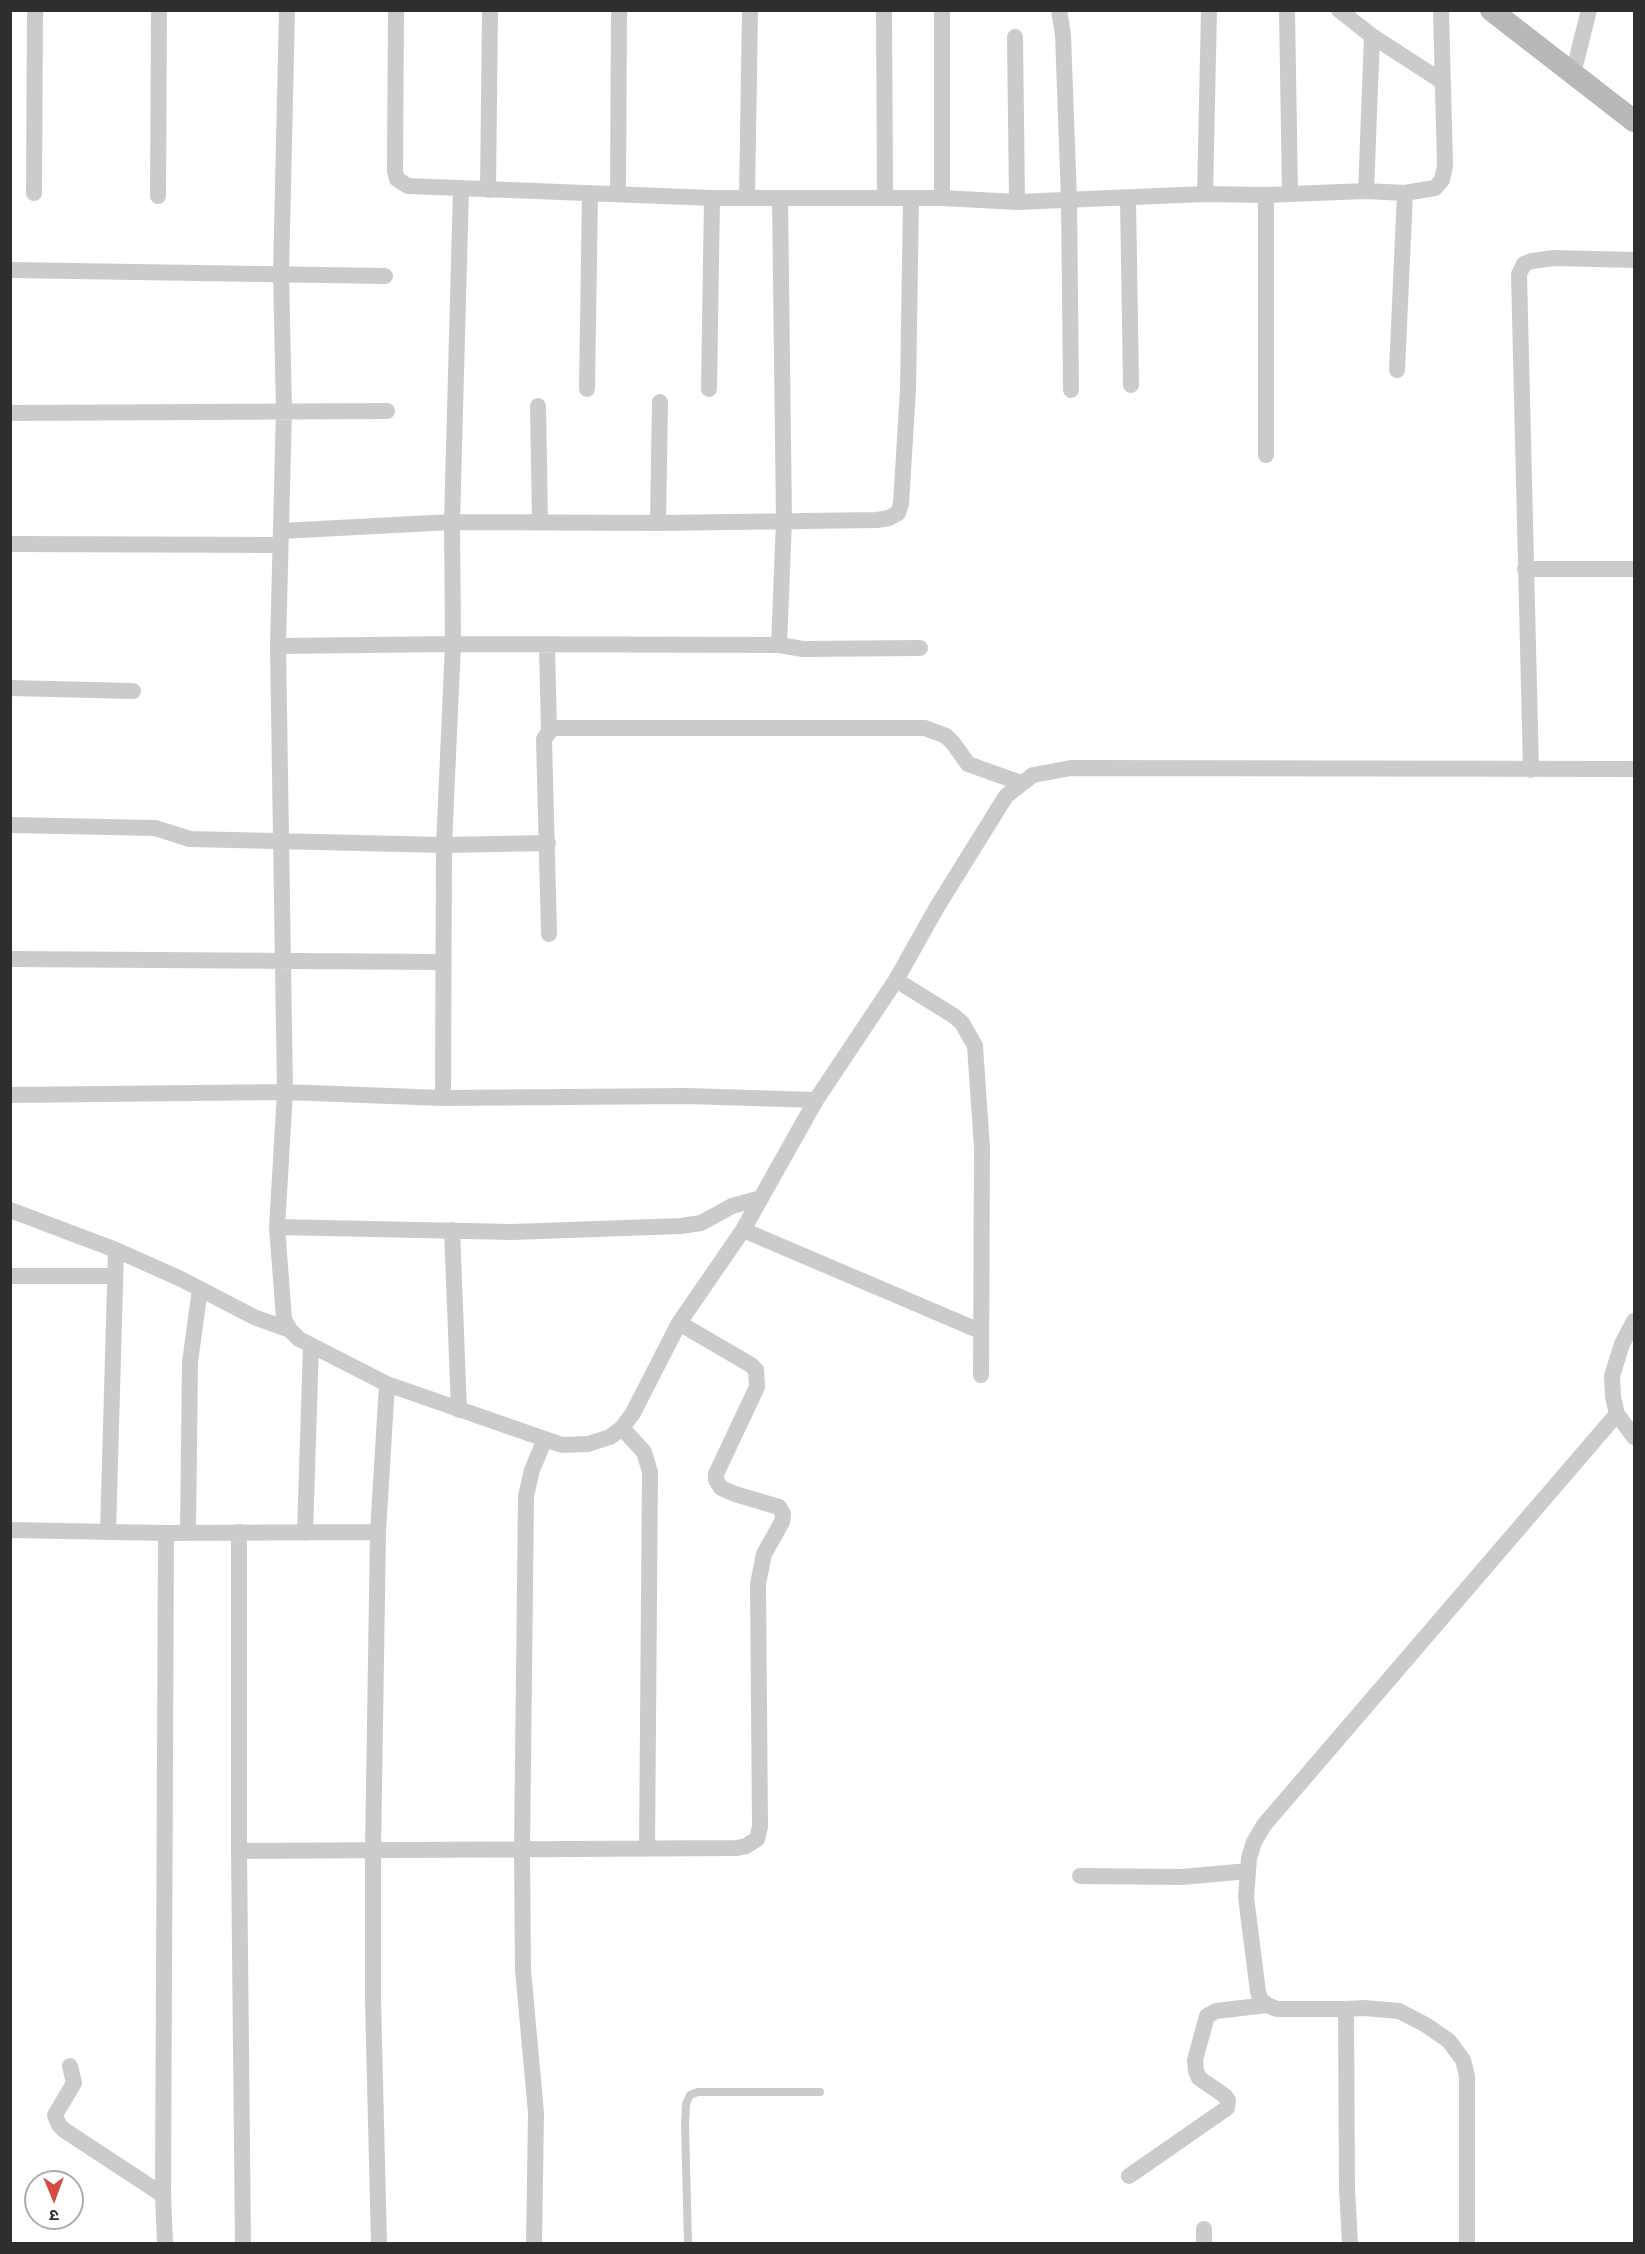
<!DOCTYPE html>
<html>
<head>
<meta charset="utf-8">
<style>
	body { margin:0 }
	#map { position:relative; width:1645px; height:2254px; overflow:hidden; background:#fff; font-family:"Titillium Web","Noto Sans Devanagari",sans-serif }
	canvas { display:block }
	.frame { position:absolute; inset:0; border:12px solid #2e2e2e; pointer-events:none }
	.north { position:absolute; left:24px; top:2170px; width:60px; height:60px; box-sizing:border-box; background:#fff; border:2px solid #ababab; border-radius:50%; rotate:179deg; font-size:16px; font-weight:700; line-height:24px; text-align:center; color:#2e2e2e }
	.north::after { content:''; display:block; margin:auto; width:21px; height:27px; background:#d24e42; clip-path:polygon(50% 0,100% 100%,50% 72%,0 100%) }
</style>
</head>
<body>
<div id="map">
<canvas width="1645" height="2254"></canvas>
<div class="frame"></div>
<div class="north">उ</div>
</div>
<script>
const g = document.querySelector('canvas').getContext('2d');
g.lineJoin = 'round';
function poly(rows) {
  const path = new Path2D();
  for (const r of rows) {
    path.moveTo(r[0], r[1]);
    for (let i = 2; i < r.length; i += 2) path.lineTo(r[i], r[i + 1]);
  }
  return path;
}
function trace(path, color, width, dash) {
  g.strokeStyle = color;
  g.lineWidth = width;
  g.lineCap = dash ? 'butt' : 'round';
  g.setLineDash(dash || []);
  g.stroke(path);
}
trace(poly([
	[688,2244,685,2124,686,2104,690,2095,698,2092,820,2092]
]), '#cbcbcb', 8);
trace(poly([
	[287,10,281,274,284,410,278,646,285,1092,277,1227,284,1319,290,1330,299,1339,387,1384,378,1532,373,1851,373,2000,379,2244],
	[396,10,395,171,397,179,408,186,712,198,942,198,1017,202,1205,194,1266,195,1366,191,1405,193,1435,188,1442,180,1445,166,1441,10],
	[884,10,885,198],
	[1059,10,1063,35,1069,200,1071,390],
	[1287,10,1290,193],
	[1339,10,1372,36,1443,82],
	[1015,37,1017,202],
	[1573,74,1589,10],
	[488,190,490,10],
	[1366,191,1372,36],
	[34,193,35,10],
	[618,193,619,10],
	[1205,194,1209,10],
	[158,196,159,10],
	[747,198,750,10],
	[942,198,942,10],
	[1128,198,1131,385],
	[10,270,385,276],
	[1397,370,1405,193],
	[587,389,590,193],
	[709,389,712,198],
	[538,406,540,521],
	[10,413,387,411],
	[1266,455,1266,195],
	[658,523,660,402],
	[281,531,452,522,658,523,877,520,889,518,898,513,901,504,908,390,911,199],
	[10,544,280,545],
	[1525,569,1634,569],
	[547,645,549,732],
	[779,645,784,521,780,198],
	[278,646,453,644,779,645,803,649,920,648],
	[10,688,133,691],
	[1531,770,1519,274,1524,264,1532,261,1554,258,1634,260],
	[10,825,155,828,190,839,444,845,548,843],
	[549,934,544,739,549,732,554,728,925,728,946,736,953,743,968,764,1021,783],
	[10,959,443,962],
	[896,980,954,1016,962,1023,975,1046,982,1148,981,1375],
	[10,1095,285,1092,443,1098,687,1096,816,1100],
	[443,1098,444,845,453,644,452,522,461,188],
	[10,1210,116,1250,181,1279,254,1317,290,1330],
	[277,1227,512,1232,681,1226,701,1223,732,1206,761,1198],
	[452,1230,459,1410],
	[743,1230,980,1331],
	[10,1276,113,1276],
	[1634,1321,1622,1344,1612,1376,1613,1397,1617,1414,1634,1437],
	[387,1384,562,1445,588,1444,610,1437,622,1428,633,1413,679,1323,743,1230,816,1100,896,980,937,907,1006,796,1033,775,1071,768,1634,769],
	[622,1428,644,1452,650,1472,647,1849],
	[10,1530,166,1533,378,1532],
	[108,1532,116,1250],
	[188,1532,190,1362,200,1289],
	[239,1532,239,1851,243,2244],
	[305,1533,311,1345],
	[239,1851,737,1848,746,1846,757,1839,760,1827,758,1584,764,1554,782,1522,783,1514,779,1507,735,1494,721,1488,716,1480,716,1474,757,1387,756,1370,751,1365,679,1323],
	[1080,1876,1182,1877,1248,1871],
	[1346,2009,1277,2009,1267,2005,1261,2000,1258,1992,1246,1897,1249,1858,1254,1842,1264,1825,1617,1414],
	[70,2066,74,2083,55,2115,59,2125,64,2130,163,2195],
	[1129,2176,1227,2108,1228,2100,1225,2096,1199,2078,1196,2071,1195,2060,1207,2016,1216,2011,1267,2005],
	[165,2244,163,2195,166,1533],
	[534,2244,536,2113,523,1970,522,1850,526,1496,532,1470,545,1439],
	[1204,2244,1204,2229],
	[1350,2244,1347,2189,1346,2009,1364,2008,1399,2011,1426,2025,1449,2041,1463,2060,1467,2076,1467,2244]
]), '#cbcbcb', 16);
trace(poly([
	[1491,10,1634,121]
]), '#b8b8b8', 22);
</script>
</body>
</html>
